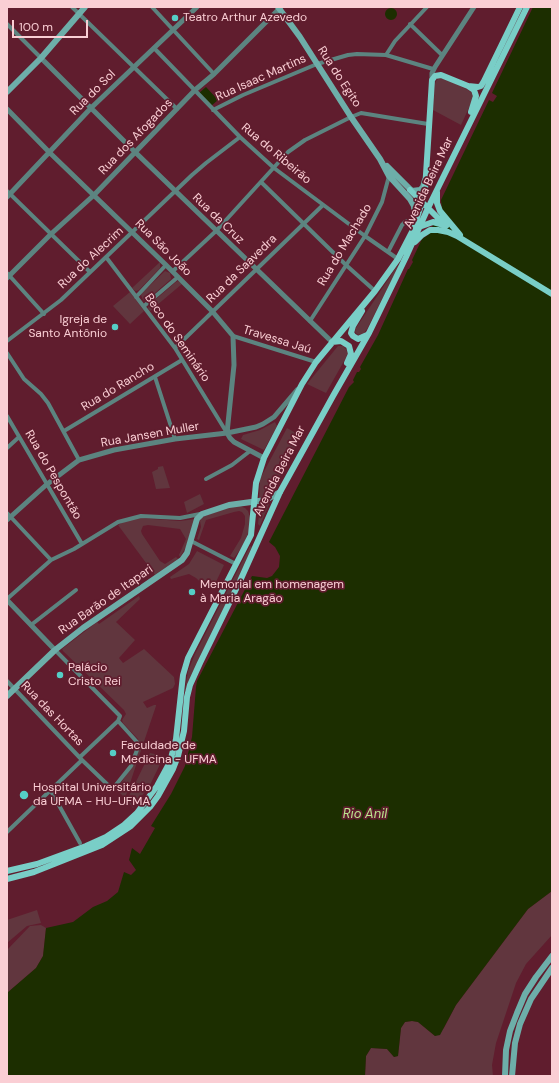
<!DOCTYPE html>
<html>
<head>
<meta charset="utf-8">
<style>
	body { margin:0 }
	#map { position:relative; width:559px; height:1083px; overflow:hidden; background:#601d2e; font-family:"DM Sans",sans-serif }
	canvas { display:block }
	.frame { position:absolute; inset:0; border:8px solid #faced4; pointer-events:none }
	.scale { position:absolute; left:12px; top:20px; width:76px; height:18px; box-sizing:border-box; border:2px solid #faced4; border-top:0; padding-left:5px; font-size:12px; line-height:14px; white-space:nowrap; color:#faced4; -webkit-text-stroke:3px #601d2e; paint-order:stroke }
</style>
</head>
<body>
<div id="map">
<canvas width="559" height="1083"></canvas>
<div class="frame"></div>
<div class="scale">100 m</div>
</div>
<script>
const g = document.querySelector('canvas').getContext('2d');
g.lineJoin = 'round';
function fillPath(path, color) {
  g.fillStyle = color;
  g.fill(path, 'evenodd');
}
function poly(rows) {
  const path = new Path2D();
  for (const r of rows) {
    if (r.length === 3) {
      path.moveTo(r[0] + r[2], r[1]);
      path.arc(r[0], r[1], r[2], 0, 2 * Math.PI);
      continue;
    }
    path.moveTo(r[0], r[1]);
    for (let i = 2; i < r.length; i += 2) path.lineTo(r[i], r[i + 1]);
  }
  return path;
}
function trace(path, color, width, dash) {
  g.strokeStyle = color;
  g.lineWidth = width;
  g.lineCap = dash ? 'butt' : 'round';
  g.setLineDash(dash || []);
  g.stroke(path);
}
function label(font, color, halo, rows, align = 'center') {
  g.font = font + ' "DM Sans",sans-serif';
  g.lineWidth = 3.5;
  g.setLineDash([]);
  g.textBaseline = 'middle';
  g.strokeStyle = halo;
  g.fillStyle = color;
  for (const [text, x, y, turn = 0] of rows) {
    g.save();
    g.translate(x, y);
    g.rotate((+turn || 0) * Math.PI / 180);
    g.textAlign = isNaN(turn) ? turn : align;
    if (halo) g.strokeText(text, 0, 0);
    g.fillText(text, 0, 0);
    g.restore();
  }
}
fillPath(poly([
	[439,78,446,79,468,90,473,94,473,99,461,125,433,110,435,84,436,81],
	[160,262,160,268,139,290,136,291,134,290,132,288],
	[401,262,367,329,364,333,358,335,355,332,356,328,395,269],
	[165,271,170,273,171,279,148,299,143,300,141,295,142,293],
	[178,281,182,284,150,311,148,308,149,305,176,282],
	[130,292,144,311,130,324,113,306],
	[338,346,343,346,346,349,348,354,326,393,307,384],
	[275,422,277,426,264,450,241,439,243,435,260,430],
	[287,428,301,436,272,492,268,496,259,498,260,479],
	[163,466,170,488,156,489,152,472,158,469,158,467],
	[200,494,204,504,187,513,184,502],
	[269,504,260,526,258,524,260,506],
	[240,506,245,508,248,511,251,520,250,528,244,544,234,558,230,556,241,538,245,524,245,516,242,512,239,511,234,512,206,520,199,540,197,539,201,527,200,521,202,517,231,507],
	[139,518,180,521,195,519,186,547,180,557,179,555,186,539,180,529,148,525,143,526,141,531,142,534,160,561,165,564,176,557,178,559,155,575,118,525,127,520],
	[250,546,252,547,235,585,207,642,186,690,185,690,188,671,195,654],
	[197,551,224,565,215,584,207,588,196,578,189,574,171,579,170,577,189,564],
	[139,596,140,599,116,622,135,640,119,658,123,663,144,649,174,677,175,684,173,688,143,702,147,708,154,705,156,705,156,706,125,798,117,790,135,760,140,747,138,739,123,723,122,720,126,714,124,710,63,651,62,649,97,622,99,624],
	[150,753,164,756,150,785,133,808,127,800],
	[552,891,552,935,526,964,516,983,496,1043,492,1065,493,1076,365,1076,366,1056,371,1048,387,1049,394,1057,398,1056,401,1028,405,1022,412,1021,418,1022,435,1036,444,1028,456,1005,528,909],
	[37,910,41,923,27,926,7,943,7,920],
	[41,925,46,928,43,956,36,968,7,993,7,950,30,926]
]), '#61363e');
fillPath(poly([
	[533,7,552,7,552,891,528,909,456,1005,440,1035,435,1036,418,1022,412,1021,405,1022,401,1028,398,1056,394,1057,387,1049,371,1048,366,1056,365,1076,7,1076,7,993,36,968,43,956,46,928,73,922,93,907,107,901,118,892,124,872,131,875,136,870,129,860,132,848,140,854,155,828,151,826,171,794,185,766,192,737,196,687,197,681,252,576,267,578,272,576,279,567,280,556,275,547,269,542,349,387,354,382,353,380,357,372,359,372,361,369,360,367,378,335,408,269,409,269,413,262,412,260,422,239,428,235,442,208,441,200,489,100,493,102,497,96,492,93],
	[391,14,6],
	[206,87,218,100,211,106,199,93]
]), '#1c2e00');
trace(poly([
	[72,7,177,109],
	[152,7,214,74],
	[7,24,41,58],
	[410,24,442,55],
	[154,48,240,137,274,168,365,236,398,259],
	[386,55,395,41,427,7],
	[213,110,243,95,317,64,348,55,357,54,386,55,433,69],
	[261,182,346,265,375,291],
	[7,191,90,272],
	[388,252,402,225,405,222,415,219],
	[106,257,175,348,227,433],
	[173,271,216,231,288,152,305,140,351,117,361,113,428,124],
	[7,273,44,314],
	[136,297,166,265],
	[144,306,178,277],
	[310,321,365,236,382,202,389,176],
	[233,336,316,362],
	[7,341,61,300,192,175,206,163,240,137],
	[175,348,323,205],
	[7,353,24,379,41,394,48,403,79,460],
	[155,377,175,439],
	[7,416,82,544],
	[64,431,182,360],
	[7,448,19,437],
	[206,479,232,465,250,451],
	[7,513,51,560],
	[191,541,236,564],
	[7,599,51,560,74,549,118,522,141,516,180,518,200,514],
	[31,625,76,590],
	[55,650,120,716,118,721,80,757],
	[7,681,82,760,109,786,112,788,115,786,131,766,137,750,137,742,118,721],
	[51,791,80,843],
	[7,832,82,760]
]), '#5c8480', 4);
trace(poly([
	[41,58,135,152,332,342],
	[432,80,432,73,435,67,474,7],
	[7,109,49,152,166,265,212,311,233,336,234,365,227,433],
	[7,197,91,108,197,7],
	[7,278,51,234,94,195,195,90,214,74,281,7],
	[227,433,230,438,234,442,264,458],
	[7,520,46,485,79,460,114,450,175,439,227,433,256,427,263,424,274,417,297,390],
	[7,600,55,650]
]), '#5c8480', 5);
trace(poly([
	[278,7,300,37,351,117,380,159,389,176,410,199,414,206,415,221],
	[7,92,41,58,85,7],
	[387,166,412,191,420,190,423,187,425,180],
	[7,696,55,650,83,628,182,560,187,553,197,519,202,514,229,505,266,500,280,492],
	[505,1076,506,1050,510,1031,517,1013,525,994,536,977,552,956],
	[512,1076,515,1043,520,1024,531,999,552,968]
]), '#6daea9', 6);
trace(poly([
	[468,86,474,90,476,96,471,112],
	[410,190,446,226],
	[437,192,437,203,440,211,460,235],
	[419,227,433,222,444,225],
	[415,242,422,235,430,230,438,230,448,232,457,236,552,294],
	[362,311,353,326,351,333,353,336,358,339,367,335],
	[332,342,341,341,349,346,351,354,347,363],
	[7,871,37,864,86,846,106,837,124,825,137,813,157,786,170,762,176,739,183,675,188,658,251,535,256,483,264,458,302,384,316,362,375,291,398,259,413,230,422,202,425,190,432,80,435,76,441,75,468,86,478,87,481,86,484,81,520,7],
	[7,879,34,872,102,845,131,826,150,807,158,796,173,769,178,756,184,731,187,697,190,685,200,663,240,581,280,492,333,396,369,333,406,257,428,208,527,7]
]), '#79cec7', 6);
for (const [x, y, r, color] of [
	[175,18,4,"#55cec6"],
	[115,327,4,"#55cec6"],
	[192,592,4,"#55cec6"],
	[60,675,4,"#55cec6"],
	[113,753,4,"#55cec6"],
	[24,795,5,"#55cec6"]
]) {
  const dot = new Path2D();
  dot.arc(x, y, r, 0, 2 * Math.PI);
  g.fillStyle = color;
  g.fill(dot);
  trace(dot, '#601d2e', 1.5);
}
label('12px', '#faced4', '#601d2e', [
	["Teatro Arthur Azevedo",183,18],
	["Igreja de",107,320,"right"],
	["Santo Antônio",107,334,"right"],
	["Memorial em homenagem",200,585],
	["à Maria Aragão",200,599],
	["Palácio",68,668],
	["Cristo Rei",68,682],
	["Faculdade de",121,746],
	["Medicina - UFMA",121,760],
	["Hospital Universitário",33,788],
	["da UFMA - HU-UFMA",33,802]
], 'left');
label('12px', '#faced4', '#601d2e', [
	["Rua do Egito",339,77,57],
	["Rua Isaac Martins",261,78,-24],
	["Rua do Sol",93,93,-45],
	["Rua dos Afogados",136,137,-46],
	["Rua do Ribeirão",276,154,40],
	["Avenida Beira Mar",429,183,-65],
	["Rua da Cruz",218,219,44],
	["Rua do Machado",345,245,-59],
	["Rua São João",163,248,45],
	["Rua do Alecrim",91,258,-43],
	["Rua da Saavedra",242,269,-44],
	["Beco do Seminário",177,338,55],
	["Travessa Jaú",277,340,17],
	["Rua do Rancho",118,387,-31],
	["Rua Jansen Muller",150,435,-10],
	["Avenida Beira Mar",280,471,-63],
	["Rua do Pespontão",53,475,60],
	["Rua Barão de Itapari",106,600,-35],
	["Rua das Hortas",52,714,46]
]);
label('italic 13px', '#bbe58d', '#601d2e', [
	["Rio Anil",365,815]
]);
</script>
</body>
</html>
